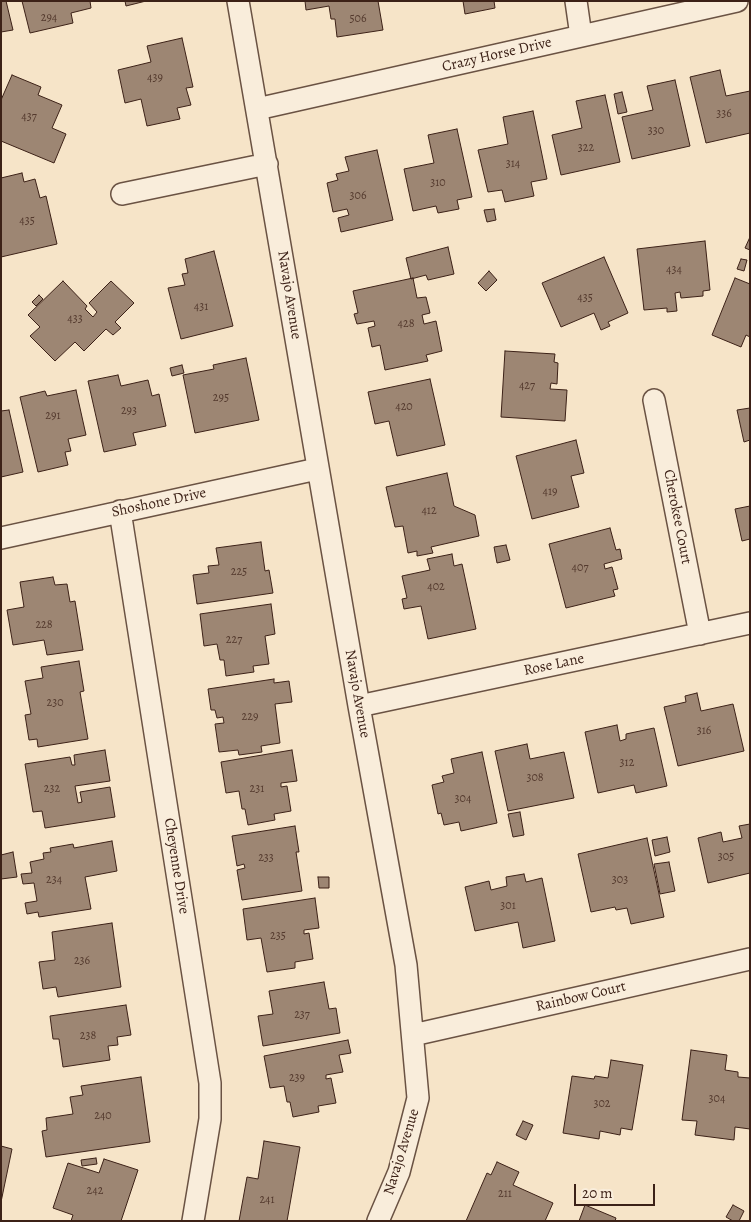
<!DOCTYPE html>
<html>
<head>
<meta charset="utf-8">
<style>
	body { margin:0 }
	#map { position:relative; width:751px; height:1222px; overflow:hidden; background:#f6e4c8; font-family:Alegreya,serif }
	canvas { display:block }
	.frame { position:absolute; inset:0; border:2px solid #3c2117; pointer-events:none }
	.scale { position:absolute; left:574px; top:1184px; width:81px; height:22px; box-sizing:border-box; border:2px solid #3c2117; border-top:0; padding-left:6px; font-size:15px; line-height:18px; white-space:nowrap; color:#3c2117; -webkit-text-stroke:4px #f9eddb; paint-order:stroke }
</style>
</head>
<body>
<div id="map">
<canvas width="751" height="1222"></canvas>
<div class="frame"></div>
<div class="scale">20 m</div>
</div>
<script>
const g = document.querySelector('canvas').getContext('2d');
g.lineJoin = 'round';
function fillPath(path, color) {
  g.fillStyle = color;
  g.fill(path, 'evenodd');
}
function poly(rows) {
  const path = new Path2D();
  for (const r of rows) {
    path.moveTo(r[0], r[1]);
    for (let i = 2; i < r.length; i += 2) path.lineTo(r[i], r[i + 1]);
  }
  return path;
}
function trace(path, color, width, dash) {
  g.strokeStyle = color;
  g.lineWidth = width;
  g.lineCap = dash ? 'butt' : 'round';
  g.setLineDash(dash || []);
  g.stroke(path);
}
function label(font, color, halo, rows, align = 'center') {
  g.font = font + ' Alegreya,serif';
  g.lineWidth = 4;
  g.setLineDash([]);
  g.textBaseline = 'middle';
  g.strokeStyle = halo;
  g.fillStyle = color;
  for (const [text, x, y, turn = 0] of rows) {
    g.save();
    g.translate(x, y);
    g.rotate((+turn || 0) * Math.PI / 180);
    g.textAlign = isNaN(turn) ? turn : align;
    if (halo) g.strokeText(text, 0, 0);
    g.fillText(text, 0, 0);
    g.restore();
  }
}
const building = poly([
	[1,1,6,1,13,30,1,32,1,1],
	[22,1,90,1,91,8,71,13,73,23,30,33,22,1],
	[125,1,146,1,126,6,125,1],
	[305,1,378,1,383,30,337,37,335,19,331,19,329,6,306,10,305,1],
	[463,1,494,1,495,8,465,14,463,1],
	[182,38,193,87,186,88,191,105,177,108,180,119,147,126,141,99,125,103,118,70,151,62,147,46,182,38],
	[720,70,726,96,750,91,750,133,706,143,690,77,720,70],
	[12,75,41,87,38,95,62,105,52,128,66,134,54,163,1,141,1,100,12,75],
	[675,80,690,146,632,159,622,117,653,110,647,86,675,80],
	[622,92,627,112,618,114,614,94,622,92],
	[605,95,620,162,561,175,552,135,582,128,576,101,605,95],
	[533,111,547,179,531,182,534,196,505,202,502,190,488,192,478,150,508,144,503,117,533,111],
	[457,129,472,197,457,200,459,209,438,213,436,206,413,211,404,169,434,163,428,135,457,129],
	[377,150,393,220,341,232,338,218,349,215,347,209,333,212,327,183,338,180,336,174,349,171,345,157,377,150],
	[22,173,24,182,35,179,40,198,46,196,57,244,1,257,1,178,22,173],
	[494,209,496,220,487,222,484,210,494,209],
	[750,237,750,250,745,248,750,237],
	[705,241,710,290,703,291,703,296,681,298,680,292,675,293,677,311,667,312,667,308,644,310,637,249,705,241],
	[448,247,454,274,428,280,426,275,411,279,406,258,448,247],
	[214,251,233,326,181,339,168,288,185,285,182,274,188,273,185,259,214,251],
	[604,257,628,313,608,322,610,326,601,330,594,313,561,327,542,283,604,257],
	[741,259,747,260,744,271,737,269,741,259],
	[489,271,497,280,486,291,478,283,489,271],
	[413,278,417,298,426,297,430,313,422,315,424,324,436,321,442,351,426,355,428,361,385,370,380,345,372,347,368,328,375,326,374,321,357,324,354,314,358,313,353,291,413,278],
	[735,278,750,284,750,337,746,335,741,347,712,335,735,278],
	[63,281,87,306,85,309,93,317,97,312,89,303,111,281,134,303,115,322,121,328,113,335,106,329,84,351,75,342,55,361,30,336,40,327,28,315,63,281],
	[39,295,43,299,36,306,32,302,39,295],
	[505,351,555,354,554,362,558,363,557,384,551,383,550,389,567,390,565,421,501,417,505,351],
	[246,358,259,420,195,433,183,375,214,369,213,365,246,358],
	[182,365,184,373,172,376,170,368,182,365],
	[118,375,121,386,148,380,152,396,159,394,166,426,133,433,136,445,104,452,88,381,118,375],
	[430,379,445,445,397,456,389,421,375,424,368,392,430,379],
	[76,390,86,435,68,439,71,451,65,452,68,465,38,472,20,397,45,391,47,396,76,390],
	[750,408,750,440,744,442,737,410,750,408],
	[9,410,23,472,1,477,1,411,9,410],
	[576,440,584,473,571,476,579,507,532,519,516,456,576,440],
	[447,473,454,506,475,515,479,536,431,547,433,553,417,556,417,551,408,553,403,526,395,527,386,487,447,473],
	[750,506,750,539,742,541,735,509,750,506],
	[610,528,616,550,620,549,622,559,604,564,605,569,612,567,618,589,613,590,615,596,566,608,549,544,610,528],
	[261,542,265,571,269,570,273,593,197,604,193,575,209,573,208,566,219,565,216,548,261,542],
	[506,545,510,560,497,563,494,547,506,545],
	[452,554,454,566,462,564,476,629,428,639,421,606,404,609,402,599,407,598,402,576,430,570,427,559,452,554],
	[53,577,55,585,67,584,70,602,75,601,83,650,47,655,44,640,13,645,7,610,24,607,20,582,53,577],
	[271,604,275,634,265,636,269,664,253,666,254,672,226,676,224,660,220,660,217,644,204,646,200,614,271,604],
	[79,661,84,691,80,692,88,739,38,747,37,739,29,740,25,715,31,714,25,681,43,678,41,667,79,661],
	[274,679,274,683,289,681,292,702,275,704,280,743,261,746,262,752,239,755,238,750,219,752,215,724,224,723,223,717,217,718,215,710,211,710,208,689,274,679],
	[697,693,701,711,733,704,744,751,678,766,664,707,686,702,685,696,697,693],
	[617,725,620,741,626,739,626,734,654,728,667,786,636,793,634,785,598,793,585,732,617,725],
	[527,744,530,759,564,752,574,798,508,811,495,751,527,744],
	[105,750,110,781,75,786,78,803,82,802,80,792,110,787,115,817,45,828,42,811,33,812,25,764,70,757,72,765,75,765,74,755,105,750],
	[292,750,297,781,281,783,281,787,287,786,291,811,274,814,275,820,248,825,245,809,242,809,239,791,226,793,221,762,292,750],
	[482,752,497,823,461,831,459,822,444,825,441,813,438,814,432,785,444,782,442,776,454,773,451,759,482,752],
	[520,812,524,835,513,837,508,814,520,812],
	[750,824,750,873,708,883,698,838,721,832,723,842,742,838,739,826,750,824],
	[295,826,299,852,296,852,302,891,242,900,237,870,245,868,244,864,237,866,232,836,295,826],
	[667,837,670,852,655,856,652,840,667,837],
	[647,838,664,917,631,924,627,908,616,910,615,907,591,912,578,854,647,838],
	[112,841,117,871,85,877,91,909,39,917,38,912,27,914,25,903,37,901,34,883,23,884,21,874,32,873,30,862,44,859,43,853,51,852,50,848,73,844,74,848,112,841],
	[13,852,17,877,1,879,1,855,13,852],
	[669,862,675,891,660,894,654,864,669,862],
	[524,874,526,882,542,878,555,941,523,948,518,922,475,931,465,887,489,881,491,890,507,886,506,877,524,874],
	[318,877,329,877,329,888,319,888,318,877],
	[315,898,319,928,304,930,304,934,309,933,313,959,295,962,295,968,267,972,261,938,247,940,243,909,315,898],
	[112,923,121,987,58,997,56,987,43,989,39,962,55,960,52,932,112,923],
	[324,982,329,1009,336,1008,340,1033,263,1046,258,1016,273,1014,269,991,324,982],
	[126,1005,131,1035,117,1037,118,1045,108,1046,110,1060,63,1067,59,1039,53,1039,50,1016,126,1005],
	[348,1040,351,1053,339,1055,343,1072,326,1075,326,1079,331,1078,336,1103,318,1106,319,1112,293,1117,290,1102,287,1102,284,1086,270,1088,264,1056,348,1040],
	[691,1050,727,1055,725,1070,738,1072,738,1077,750,1078,750,1129,735,1127,734,1140,695,1135,697,1121,682,1120,691,1050],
	[611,1060,643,1065,632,1130,621,1128,620,1135,600,1131,599,1139,563,1133,572,1076,594,1079,595,1076,608,1078,611,1060],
	[141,1077,150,1142,46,1157,42,1131,47,1130,46,1118,73,1114,70,1097,83,1095,81,1086,141,1077],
	[523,1121,533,1125,526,1140,516,1135,523,1121],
	[264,1141,300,1147,287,1221,239,1221,247,1177,258,1179,264,1141],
	[1,1146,12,1149,1,1202,1,1146],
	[96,1158,97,1164,82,1166,81,1160,96,1158],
	[104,1159,138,1170,121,1221,71,1221,73,1215,53,1208,68,1163,99,1173,104,1159],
	[497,1162,519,1172,513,1185,553,1203,545,1221,466,1221,487,1173,491,1175,497,1162],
	[585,1205,616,1218,615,1221,579,1221,585,1205],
	[733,1205,744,1211,739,1221,733,1221,726,1217,733,1205]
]);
fillPath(building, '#9d8673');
trace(building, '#3c2117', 1);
const minor = poly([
	[238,1,359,706,406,965,418,1098,399,1172,378,1221],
	[576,1,581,36],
	[257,109,737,1],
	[122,194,267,164],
	[654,400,700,634],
	[120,511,210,1083,210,1119,193,1221],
	[1,538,317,469],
	[359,706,750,623],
	[413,1035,750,959]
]);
trace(minor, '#6a5243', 24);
trace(minor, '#f9eddb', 21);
label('12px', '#543a2e', null, [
	["294",49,18],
	["506",358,19],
	["439",155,78],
	["336",724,114],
	["437",29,117],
	["330",656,131],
	["322",586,148],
	["314",513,164],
	["310",438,183],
	["306",358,196],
	["435",27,221],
	["434",674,270],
	["435",585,298],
	["431",201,307],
	["433",75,319],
	["428",406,324],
	["427",527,386],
	["295",221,398],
	["420",404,407],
	["293",129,411],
	["291",53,416],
	["419",550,492],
	["412",429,511],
	["407",580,568],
	["225",239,572],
	["402",436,587],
	["228",44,625],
	["227",234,640],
	["230",55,703],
	["229",250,717],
	["316",704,731],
	["312",627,763],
	["308",535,778],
	["232",52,789],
	["231",257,789],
	["304",463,799],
	["305",726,857],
	["233",266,858],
	["234",54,880],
	["303",620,880],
	["301",508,906],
	["235",278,936],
	["236",82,961],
	["237",302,1015],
	["238",88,1036],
	["239",297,1078],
	["304",717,1099],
	["302",602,1104],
	["240",103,1116],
	["242",95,1191],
	["211",505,1194],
	["241",267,1200]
]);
label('15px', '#3c2117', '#f9eddb', [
	["Crazy Horse Drive",497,55,-13],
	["Navajo Avenue",289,295,81],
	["Shoshone Drive",159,503,-12],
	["Cherokee Court",677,517,79],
	["Rose Lane",554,665,-12],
	["Navajo Avenue",357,694,80],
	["Cheyenne Drive",176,866,81],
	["Rainbow Court",581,997,-13],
	["Navajo Avenue",402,1152,-73]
]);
</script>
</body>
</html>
